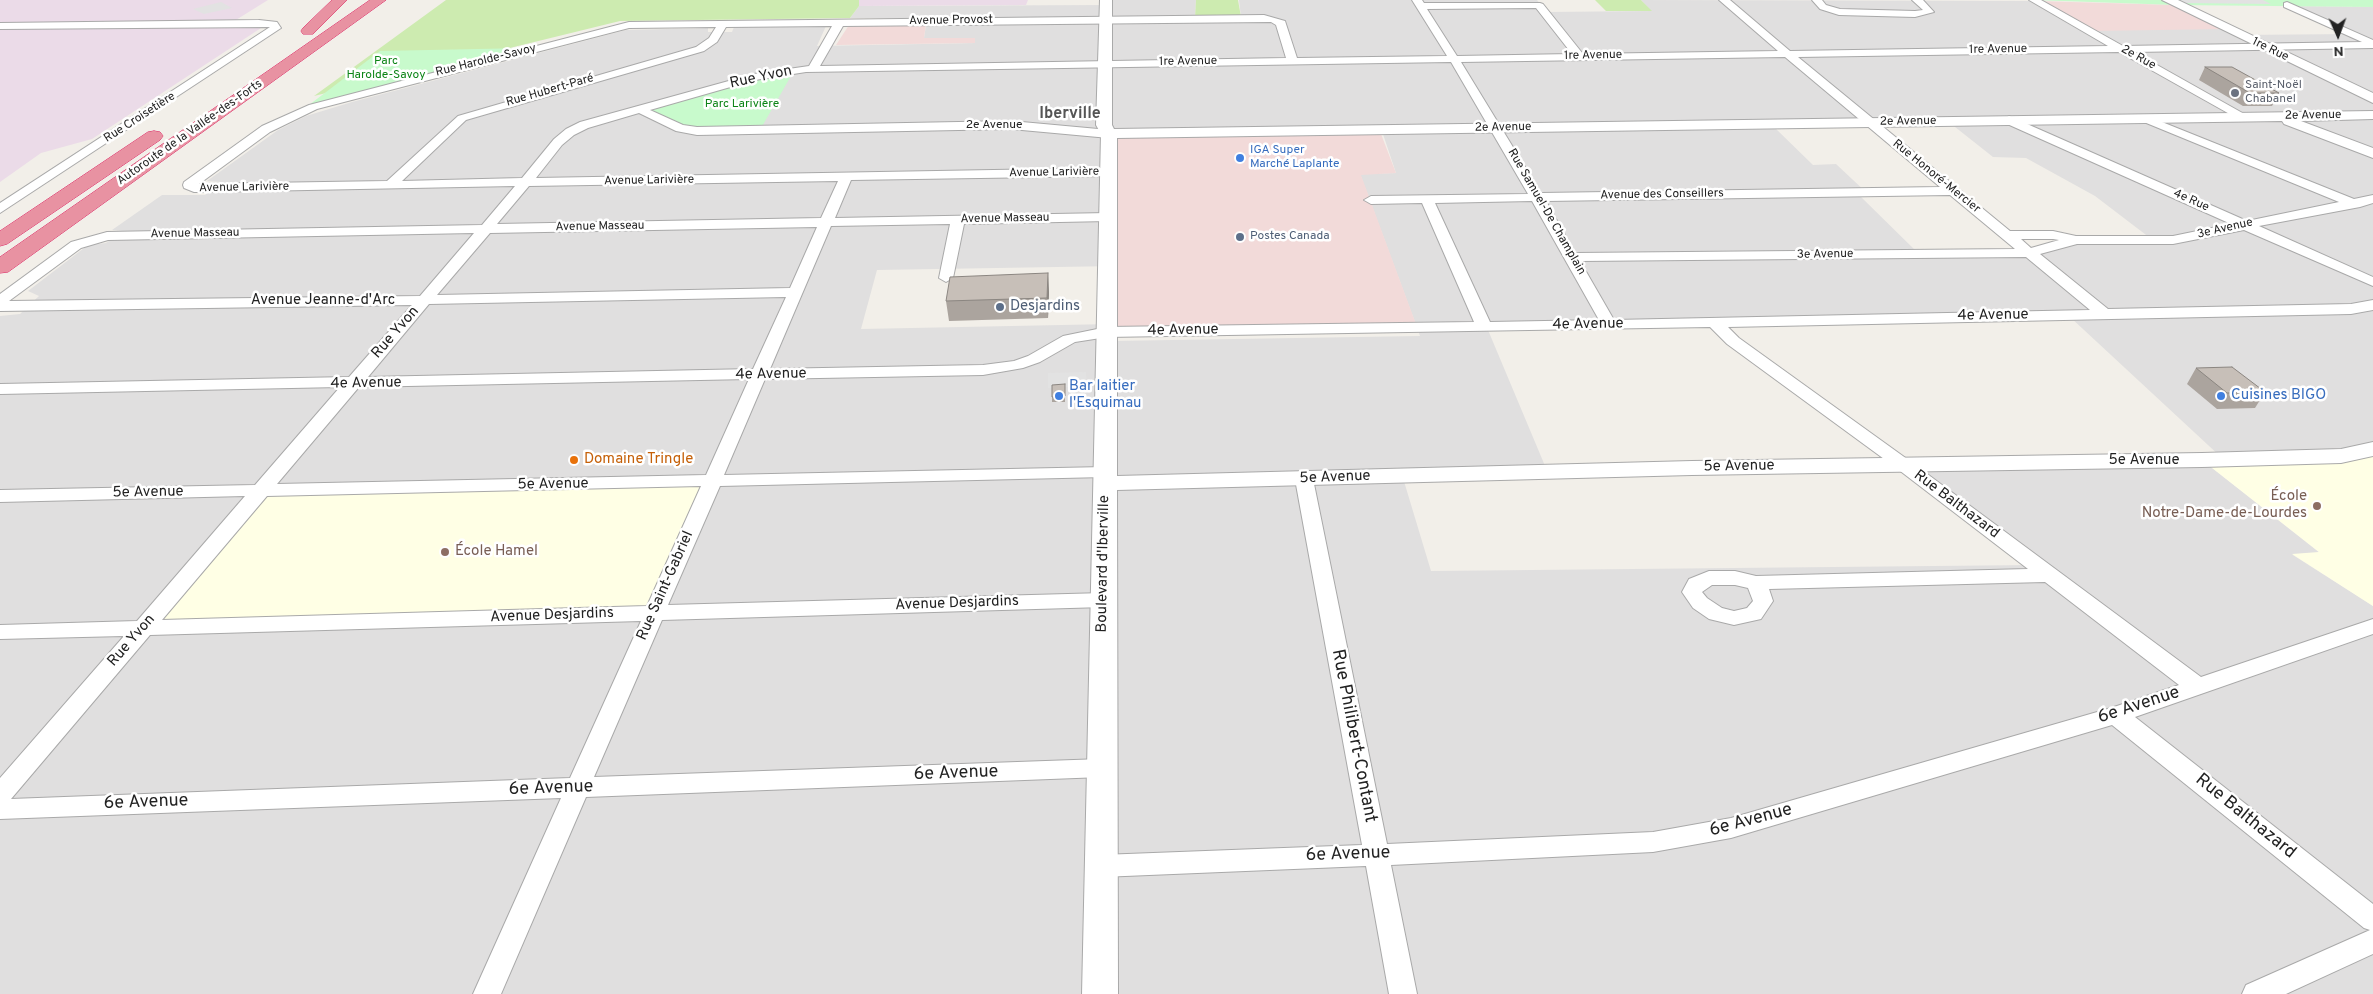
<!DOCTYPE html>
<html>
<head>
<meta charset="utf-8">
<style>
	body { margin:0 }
	#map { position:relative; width:2373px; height:994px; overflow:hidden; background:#f2efe9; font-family:Overpass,sans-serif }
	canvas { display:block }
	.north { position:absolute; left:2313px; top:10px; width:50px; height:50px; -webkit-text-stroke:4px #fff; paint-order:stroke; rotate:178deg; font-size:14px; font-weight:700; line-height:20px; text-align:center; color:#222 }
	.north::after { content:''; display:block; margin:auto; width:18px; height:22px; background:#222; clip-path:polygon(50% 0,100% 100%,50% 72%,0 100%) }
</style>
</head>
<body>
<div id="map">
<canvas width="2373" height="994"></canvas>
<div class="north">N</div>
</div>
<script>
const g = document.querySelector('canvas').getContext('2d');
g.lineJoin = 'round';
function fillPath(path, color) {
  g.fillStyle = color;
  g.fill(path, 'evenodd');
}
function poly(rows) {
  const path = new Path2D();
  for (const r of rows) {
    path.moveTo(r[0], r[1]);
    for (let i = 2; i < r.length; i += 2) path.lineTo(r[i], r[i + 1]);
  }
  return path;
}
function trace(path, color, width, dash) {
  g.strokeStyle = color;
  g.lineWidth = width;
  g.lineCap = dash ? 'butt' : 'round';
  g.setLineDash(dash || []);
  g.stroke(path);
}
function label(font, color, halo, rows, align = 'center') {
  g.font = font + ' Overpass,sans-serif';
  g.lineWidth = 5;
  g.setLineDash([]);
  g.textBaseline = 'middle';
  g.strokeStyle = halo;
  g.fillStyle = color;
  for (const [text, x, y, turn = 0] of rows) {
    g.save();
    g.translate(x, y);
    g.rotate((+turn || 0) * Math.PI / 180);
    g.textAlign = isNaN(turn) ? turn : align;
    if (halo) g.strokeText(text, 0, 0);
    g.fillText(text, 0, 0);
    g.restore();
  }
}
fillPath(poly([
	[1110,0,1196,0,1195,18,1241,17,1239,0,1537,0,1547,12,1651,11,1641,0,2037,1,2224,29,2237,35,2353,34,2293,6,2373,7,2373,449,2222,458,2070,317,1488,330,1548,473,1403,478,1431,571,2034,565,1912,467,2202,460,2320,553,2293,555,2373,606,2373,994,0,994,0,316,20,314,39,296,28,291,88,245,106,243,122,231,112,230,162,195,205,195,221,182,207,181,278,130,306,116,352,102,626,30,708,28,708,32,732,32,734,27,826,26,817,46,975,43,975,38,924,38,927,18,850,18,859,6,1110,5],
	[1950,123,1993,157,2026,158,2095,196,2154,241,2072,244,2027,252,1917,252,1859,195,1868,194,1836,164,1813,165,1774,127],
	[1382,131,1396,173,1360,174,1420,336,1110,341,1112,324,861,329,877,270,1117,266]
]), '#e0dfdf');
fillPath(poly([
	[2037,1,2175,5,2224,29,2092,31],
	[926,24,924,38,975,38,975,43,836,45,849,25],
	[1109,134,1381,134,1396,173,1361,175,1416,324,1117,329]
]), '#f2dad9');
fillPath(poly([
	[0,0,268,0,223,28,261,28,92,139,41,153,0,182],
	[859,0,1028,0,1026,5,859,6]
]), '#ebdbe8');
fillPath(poly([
	[2373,449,2373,606,2292,554,2319,552,2202,460],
	[712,481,654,613,143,628,261,491]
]), '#ffffe5');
fillPath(poly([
	[446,0,859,0,859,6,850,18,620,21,314,96],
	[1196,0,1238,0,1241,17,1195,18],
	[1595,0,1641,0,1652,11,1606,11]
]), '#cdebb0');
fillPath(poly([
	[2036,0,2373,0,2373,7,2175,5],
	[527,48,305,108,380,51],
	[795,69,760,130,688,130,639,109]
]), '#c8facc');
fillPath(poly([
	[2173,0,2263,0,2271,4,2180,3],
	[221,2,232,8,204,14,193,9],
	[1086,372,1087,401,1069,402,1069,387,1048,388,1048,373]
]), '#e2e2e2');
const minor = poly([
	[1412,0,1422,0,1424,3,1540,3,1543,4,1583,54,1778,51,1719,0,1730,0,1790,51,2108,46,2029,0,2041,0,2123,46,2362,42,2284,7,2284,3,2287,2,2373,40,2373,48,2134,52,2246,115,2248,117,2242,121,2119,52,1798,57,2010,231,2053,231,2076,236,2173,236,2231,224,2005,123,2003,120,2009,116,2247,221,2339,202,2139,120,2137,118,2139,116,2147,116,2354,199,2373,195,2373,203,2360,207,2259,226,2373,277,2373,286,2244,230,2173,244,2077,244,2040,254,2108,309,2351,304,2373,300,2373,310,2351,314,1728,327,1739,338,1907,459,2201,677,2373,619,2373,634,2135,717,2373,904,2373,954,2286,994,2242,994,2246,985,2370,930,2364,928,2112,725,1731,838,1653,852,1391,865,1417,994,1389,994,1366,866,1101,877,1092,874,1088,866,1092,858,1101,855,1362,845,1295,479,1297,475,1304,473,1311,475,1313,479,1387,844,1653,832,1731,818,2111,708,2179,685,2045,582,1769,589,1773,601,1761,619,1734,625,1709,619,1693,608,1682,592,1689,579,1709,571,1735,571,1756,576,2028,569,1895,467,1727,344,1710,327,1107,337,1075,342,1040,362,1023,368,983,375,765,379,724,475,1105,467,1111,468,1114,472,1111,476,1105,477,720,486,668,605,1104,593,1111,595,1114,600,1111,605,1104,607,662,620,594,777,1102,759,1110,761,1114,768,1110,775,1102,777,586,797,501,994,473,994,561,798,0,819,0,778,124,636,0,639,0,625,137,621,245,496,0,502,0,490,255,485,340,387,0,394,0,384,349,377,412,305,0,311,0,294,71,242,107,232,482,225,515,186,204,192,194,192,184,188,183,185,184,182,262,126,309,105,629,22,1264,15,1285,21,1297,58,1447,56,1412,0],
	[1536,8,1572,54,1457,56,1427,9,1536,8],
	[1271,22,1276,25,1286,58,820,66,843,26,1271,22],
	[832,26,809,66,754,74,580,122,566,129,554,139,522,178,402,181,466,120,704,51,717,42,726,27,832,26],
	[716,27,709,38,696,47,458,116,387,181,199,184,270,132,317,109,629,28,716,27],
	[1785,57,1940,187,1541,193,1461,62,1785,57],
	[1451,62,1528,194,1371,196,1364,200,1371,204,1422,203,1474,322,1107,327,1063,336,1028,356,1014,361,983,365,770,369,831,226,950,224,939,278,946,282,953,278,964,224,1108,221,1115,217,1108,213,835,218,851,180,1108,176,1114,172,1108,168,536,178,562,145,574,135,588,128,639,113,676,131,697,135,1011,129,1109,138,1115,134,1109,130,1011,121,697,127,683,125,650,110,755,80,806,72,1451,62],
	[838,181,821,218,497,224,529,186,838,181],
	[1950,195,2015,249,1575,253,1546,201,1950,195],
	[1532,201,1599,320,1490,322,1435,203,1532,201],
	[817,227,790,288,437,295,490,233,817,227],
	[474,233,420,296,9,301,81,248,108,240,474,233],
	[2021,239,2053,239,2059,240,2031,248,2021,239],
	[2026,257,2090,310,1614,320,1580,261,2026,257],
	[786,297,753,369,368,377,429,304,786,297],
	[749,379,706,475,277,484,359,387,749,379],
	[701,486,647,606,162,620,267,496,701,486],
	[1712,585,1735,585,1748,588,1753,601,1747,608,1734,611,1722,608,1707,598,1702,592,1712,585],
	[641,621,570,778,11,799,150,635,641,621],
	[1812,0,1822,0,1826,5,1840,9,1915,11,1923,10,1912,0,1923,0,1934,12,1915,17,1839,15,1820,9,1812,0],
	[259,20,277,22,281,28,0,213,0,203,270,27,0,29,0,23,259,20]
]);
const tertiary = poly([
	[1100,0,1112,0,1112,125,1114,129,2373,111,2373,119,2301,121,2373,148,2373,158,2284,124,2282,121,1117,138,1117,476,1692,461,2202,453,2341,449,2373,442,2373,456,2341,463,2202,467,1692,475,1117,490,1118,994,1082,994,1101,134,1096,125,1100,0],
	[2162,0,2178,0,2373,93,2373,103,2162,0]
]);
const motorway = poly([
	[332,0,347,0,313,34,303,34,301,31,303,28,332,0],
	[370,0,386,0,8,272,0,273,0,257,370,0],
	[154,131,160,132,163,136,160,140,7,244,0,246,0,231,148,132,154,131]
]);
trace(minor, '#a9a9a9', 2);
trace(tertiary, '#a9a9a9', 2);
trace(motorway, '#dc2a67', 1);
fillPath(minor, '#fff');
fillPath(tertiary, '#fff');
fillPath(motorway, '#e892a2');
fillPath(poly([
	[2205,67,2279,93,2272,106,2243,106,2199,80],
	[1048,273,1049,293,1048,318,949,321,946,301],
	[2196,368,2265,392,2255,408,2217,409,2187,384],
	[1065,384,1065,402,1052,402,1052,397]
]), '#aba49e');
fillPath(poly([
	[1048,273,1049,293,1048,318,1047,298]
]), '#8b8681');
const building = poly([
	[2205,67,2232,67,2279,93,2250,93,2205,67],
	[1048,273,1047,298,946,301,950,277,1048,273],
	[2232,367,2265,392,2227,393,2196,368,2232,367],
	[1065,384,1065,396,1052,397,1052,385,1065,384]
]);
fillPath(building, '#c7bfb8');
trace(building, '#8b8681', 1);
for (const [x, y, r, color] of [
	[2235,93,5,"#6b7280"],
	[1240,158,5,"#3f7fe0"],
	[1240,237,5,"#5c6f8a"],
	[1000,307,5,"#5c6f8a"],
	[1059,396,5,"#3f7fe0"],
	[2221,396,5,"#3f7fe0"],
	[574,460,5,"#e8710a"],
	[2317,506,5,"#8d6e63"],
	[445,552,5,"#8d6e63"]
]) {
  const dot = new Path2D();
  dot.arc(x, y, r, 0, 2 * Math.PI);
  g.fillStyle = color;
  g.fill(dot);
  trace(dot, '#fff', 2);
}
label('12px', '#222', '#fff', [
	["Avenue Provost",951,21,-1],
	["1re Avenue",1998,50,-1],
	["1re Rue",2270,50,26],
	["1re Avenue",1593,56,-1],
	["2e Rue",2138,58,29],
	["Rue Harolde-Savoy",486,61,-14],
	["1re Avenue",1188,62,-1],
	["Rue Hubert-Paré",550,91,-16],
	["2e Avenue",2313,116,-1],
	["Rue Croisetière",140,118,-33],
	["2e Avenue",1908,122,-1],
	["2e Avenue",994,126],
	["2e Avenue",1503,128,-1],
	["Autoroute de la Vallée-des-Forts",190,133,-35],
	["Avenue Larivière",1054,173,-1],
	["Rue Honoré-Mercier",1936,177,39],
	["Avenue Larivière",649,181,-1],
	["Avenue Larivière",244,188,-1],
	["Avenue des Conseillers",1662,195,-1],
	["4e Rue",2191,201,24],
	["Rue Samuel-De Champlain",1546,212,60],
	["Avenue Masseau",1005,219,-1],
	["Avenue Masseau",600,227,-1],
	["3e Avenue",2225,229,-13],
	["Avenue Masseau",195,234,-1],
	["3e Avenue",1825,255,-1]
]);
label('12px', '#0c8416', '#fff', [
	["Parc",386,62],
	["Harolde-Savoy",386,76],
	["Parc Larivière",742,105]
]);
label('12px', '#5b616d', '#fff', [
	["Saint-Noël",2245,86],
	["Chabanel",2245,100]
], 'left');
label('12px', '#366cbe', '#fff', [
	["IGA Super",1250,151],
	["Marché Laplante",1250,165]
], 'left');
label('12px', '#4e5e75', '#fff', [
	["Postes Canada",1250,237]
], 'left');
label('15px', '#222', '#fff', [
	["Rue Yvon",761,78,-12],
	["Avenue Jeanne-d'Arc",323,301],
	["4e Avenue",1993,316,-1],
	["4e Avenue",1588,325,-1],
	["4e Avenue",1183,331,-1],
	["Rue Yvon",396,333,-49],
	["4e Avenue",771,375,-1],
	["4e Avenue",366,384,-1],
	["5e Avenue",2144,461],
	["5e Avenue",1739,467,-1],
	["5e Avenue",1335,478,-2],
	["5e Avenue",553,485,-1],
	["5e Avenue",148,493,-1],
	["Rue Balthazard",1956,505,37],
	["Boulevard d'Iberville",1104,564,-89],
	["Rue Saint-Gabriel",666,586,-66],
	["Avenue Desjardins",957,604,-2],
	["Avenue Desjardins",552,616,-2],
	["Rue Yvon",132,641,-49]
]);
label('15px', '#4e5e75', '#fff', [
	["Desjardins",1010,307]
], 'left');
label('15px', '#366cbe', '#fff', [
	["Bar laitier",1069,387],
	["l'Esquimau",1069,404],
	["Cuisines BIGO",2231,396]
], 'left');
label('15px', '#c56008', '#fff', [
	["Domaine Tringle",584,460]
], 'left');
label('15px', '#785e54', '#fff', [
	["École",2307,497],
	["Notre-Dame-de-Lourdes",2307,514],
	["École Hamel",455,552,"left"]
], 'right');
label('bold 16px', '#555', '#fff', [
	["Iberville",1070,115]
]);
label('18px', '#222', '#fff', [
	["6e Avenue",2139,706,-18],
	["Rue Philibert-Contant",1353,736,79],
	["6e Avenue",956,774,-2],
	["6e Avenue",551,789,-2],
	["6e Avenue",146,803,-2],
	["Rue Balthazard",2245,817,39],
	["6e Avenue",1751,821,-15],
	["6e Avenue",1348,855,-2]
]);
</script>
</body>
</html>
